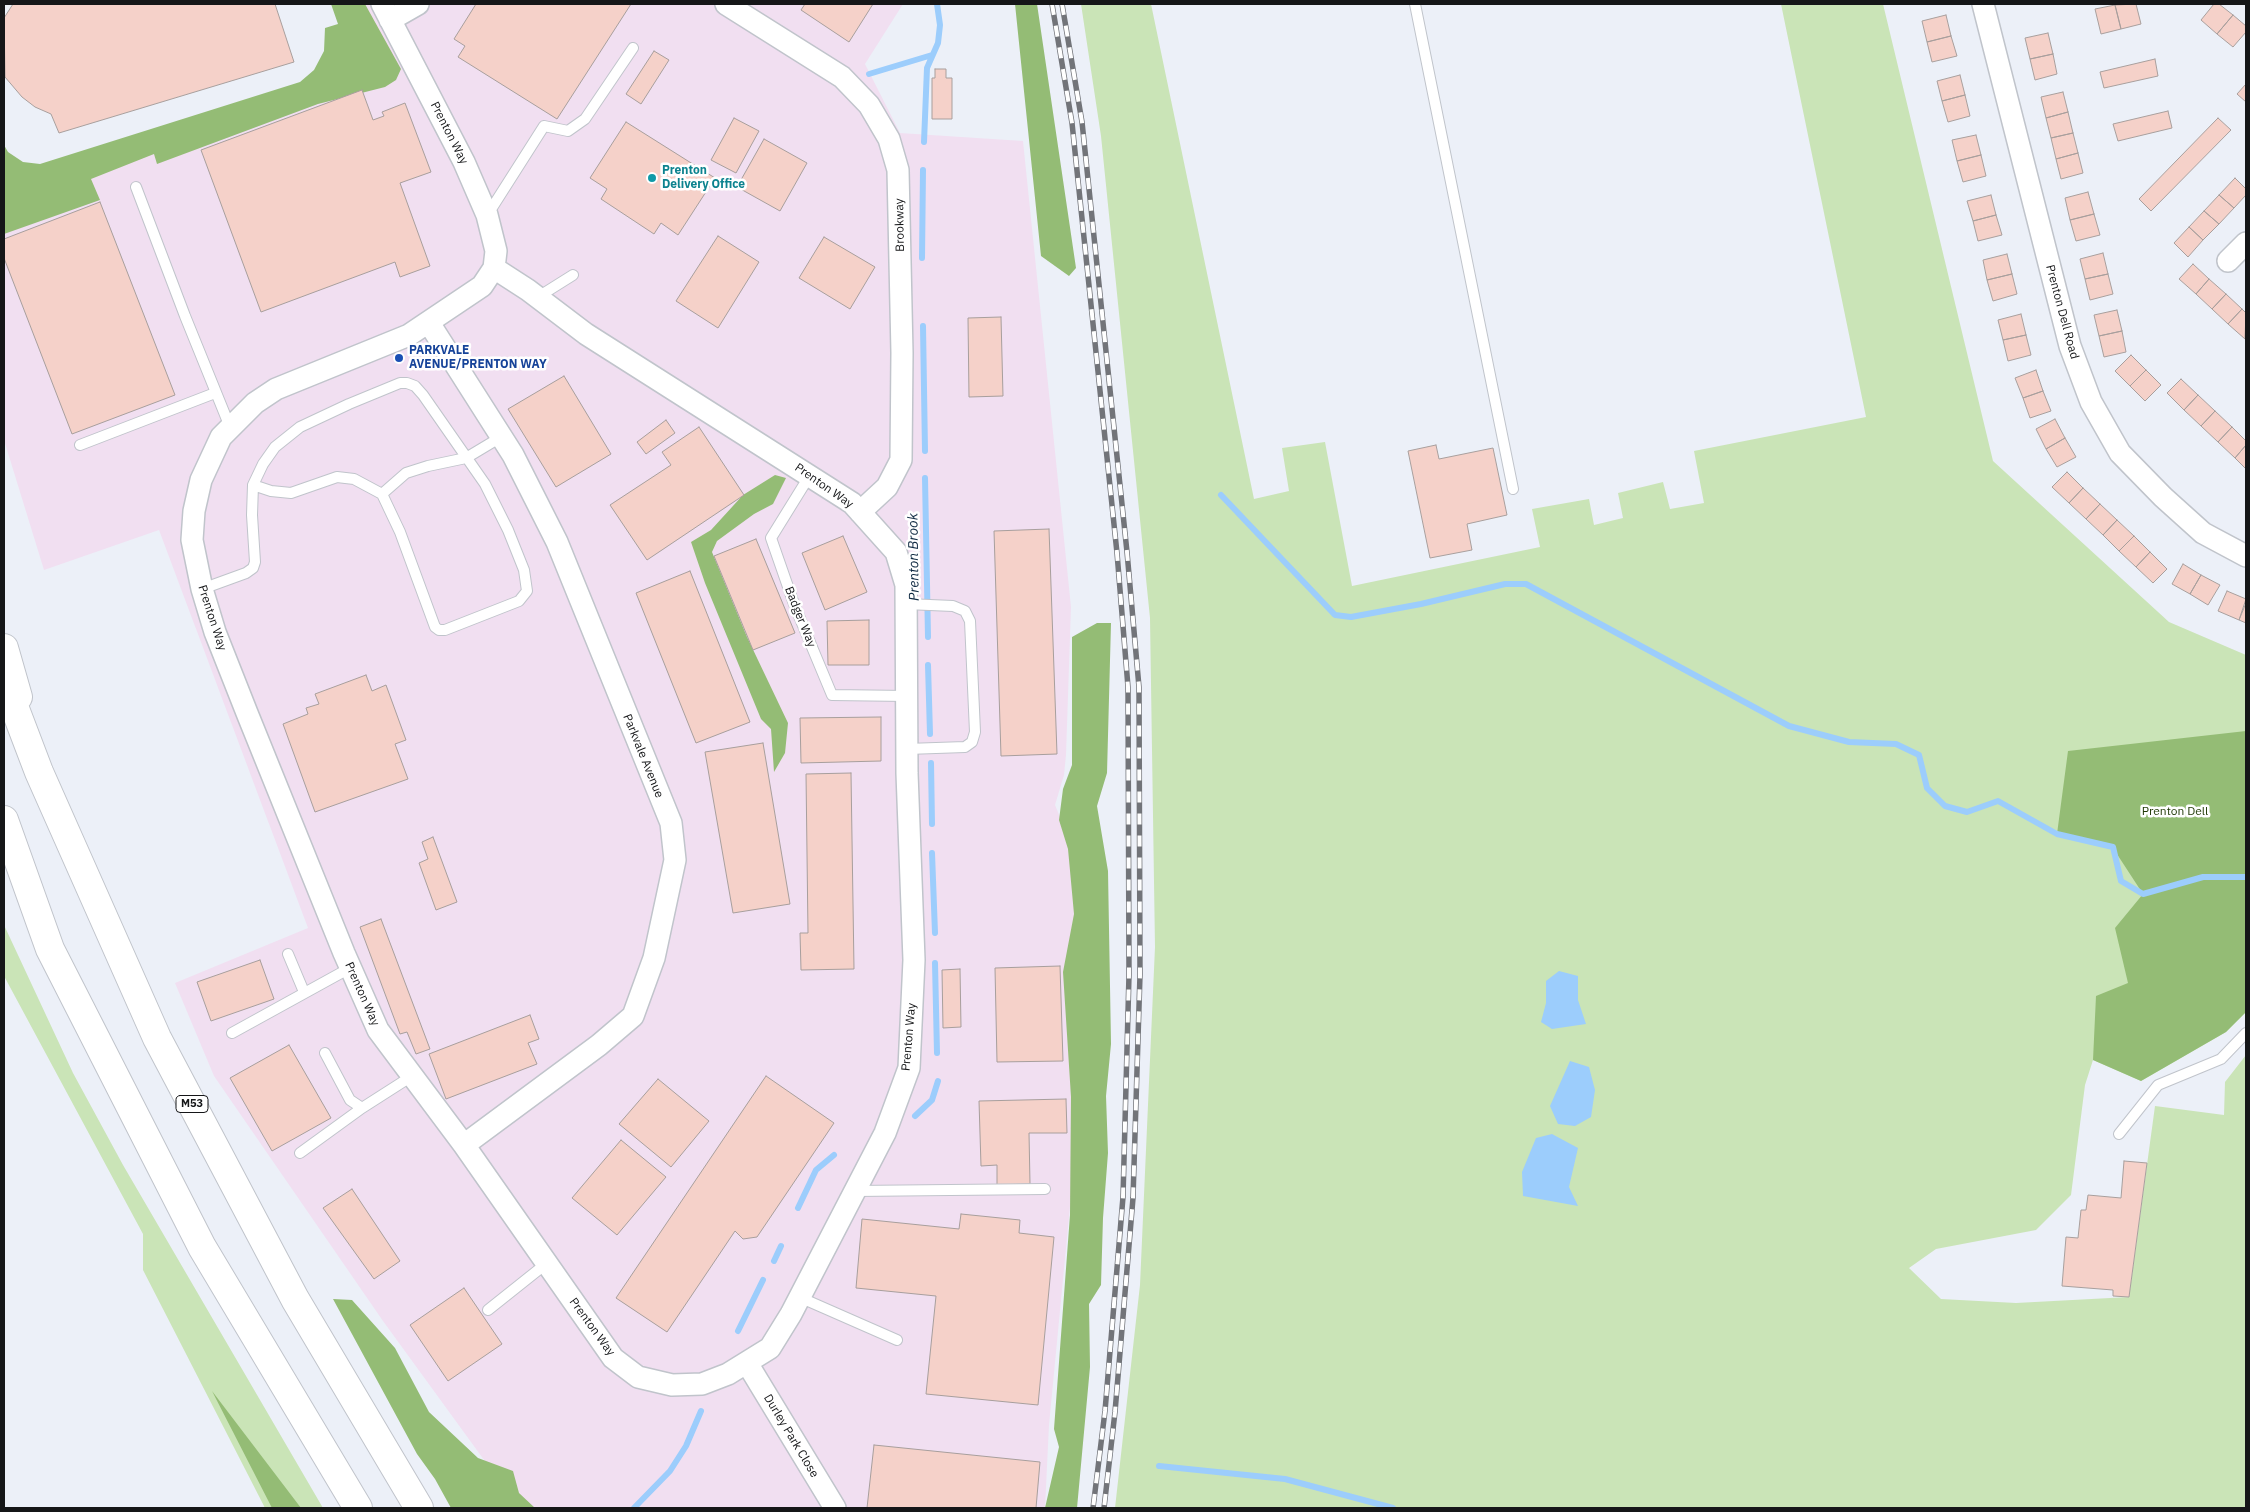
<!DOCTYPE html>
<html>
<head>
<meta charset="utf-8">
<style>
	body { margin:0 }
	#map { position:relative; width:2250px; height:1512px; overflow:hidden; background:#ecf0f8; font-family:"IBM Plex Sans",sans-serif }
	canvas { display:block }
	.frame { position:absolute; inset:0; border:5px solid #151618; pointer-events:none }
</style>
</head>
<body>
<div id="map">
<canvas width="2250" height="1512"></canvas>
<div class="frame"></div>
</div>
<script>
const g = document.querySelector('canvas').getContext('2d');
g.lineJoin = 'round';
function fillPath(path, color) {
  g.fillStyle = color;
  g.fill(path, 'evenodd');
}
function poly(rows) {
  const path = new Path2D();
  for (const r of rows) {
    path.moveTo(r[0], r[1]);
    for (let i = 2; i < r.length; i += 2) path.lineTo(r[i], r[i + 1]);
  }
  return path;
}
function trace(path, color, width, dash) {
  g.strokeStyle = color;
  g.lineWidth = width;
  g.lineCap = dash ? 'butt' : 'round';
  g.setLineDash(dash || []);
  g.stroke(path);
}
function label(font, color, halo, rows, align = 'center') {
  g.font = font + ' "IBM Plex Sans",sans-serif';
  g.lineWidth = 5;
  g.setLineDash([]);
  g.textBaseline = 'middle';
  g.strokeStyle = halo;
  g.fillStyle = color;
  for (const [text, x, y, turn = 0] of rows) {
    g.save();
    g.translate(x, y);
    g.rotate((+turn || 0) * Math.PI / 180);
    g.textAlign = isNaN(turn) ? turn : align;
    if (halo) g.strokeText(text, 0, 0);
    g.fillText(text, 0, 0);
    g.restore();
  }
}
fillPath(poly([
	[345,4,903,4,865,64,900,133,1023,141,1071,607,1066,755,1064,775,1055,805,1092,894,1076,1144,1049,1425,1045,1508,519,1508,383,1321,214,1076,175,983,308,928,159,530,44,570,4,440,4,185,371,58]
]), '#f1dff1');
fillPath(poly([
	[1081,4,1151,4,1254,499,1289,491,1282,448,1325,442,1352,586,1540,547,1532,509,1589,499,1594,525,1623,518,1618,493,1663,482,1670,509,1704,503,1694,451,1866,417,1781,4,1883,4,1993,461,2169,622,2246,655,2246,1012,2226,1032,2141,1081,2093,1060,2085,1085,2071,1195,2036,1230,1936,1249,1909,1268,1941,1299,2016,1303,2129,1297,2155,1106,2224,1115,2225,1082,2246,1055,2246,1508,1115,1508,1140,1285,1155,947,1150,618,1101,136],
	[4,925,73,1073,123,1165,323,1508,265,1508,143,1270,143,1234,4,976]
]), '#cae4b7');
fillPath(poly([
	[331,4,365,4,401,69,396,80,385,87,318,104,157,164,154,154,91,179,100,200,4,234,4,145,8,152,23,162,40,164,300,82,314,70,324,51,325,28,338,24],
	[1015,4,1037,4,1076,268,1069,276,1041,256],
	[775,475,786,478,773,504,754,514,717,541,712,552,747,637,788,723,785,753,774,772,771,729,761,719,705,583,691,542,711,530,743,495],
	[1097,623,1111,623,1107,773,1097,806,1108,871,1111,1044,1106,1096,1108,1153,1103,1218,1101,1285,1089,1304,1090,1367,1077,1508,1045,1508,1059,1447,1054,1429,1070,1215,1071,1097,1063,972,1074,914,1068,849,1059,820,1063,789,1072,765,1072,637],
	[2246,731,2246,1012,2226,1032,2141,1081,2093,1060,2096,996,2128,983,2115,928,2143,894,2113,848,2057,834,2068,751],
	[333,1299,352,1300,395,1348,429,1412,478,1458,513,1471,519,1493,535,1508,451,1508,435,1479,417,1454],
	[212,1391,301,1508,272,1508]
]), '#94bc75');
fillPath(poly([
	[1559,971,1578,976,1578,1000,1586,1024,1552,1029,1541,1022,1546,1003,1546,981],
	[1570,1061,1589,1067,1595,1090,1591,1117,1575,1126,1558,1124,1550,1106],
	[1552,1134,1578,1148,1569,1187,1578,1206,1523,1196,1522,1172,1536,1138]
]), '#9ccdfc');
trace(poly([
	[869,74,932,55],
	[924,142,927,68,938,43,940,25,937,4],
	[922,258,923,170],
	[923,326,925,451],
	[925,478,928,637],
	[1221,495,1335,615,1351,617,1421,604,1505,584,1526,584,1789,726,1849,742,1896,744,1919,755,1927,788,1945,806,1967,812,1998,801,2057,834,2113,847,2121,881,2143,894,2203,877,2246,877],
	[928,665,930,734],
	[931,763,932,824],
	[932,853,935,933],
	[935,963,937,1053],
	[915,1116,932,1100,938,1081],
	[798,1208,816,1170,834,1155],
	[774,1261,781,1246],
	[738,1331,763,1280],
	[1159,1466,1285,1479,1393,1508],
	[634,1508,670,1471,686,1446,701,1411]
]), '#9ccdfc', 6);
const building = poly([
	[13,4,275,4,294,62,59,133,51,114,35,107,22,97,5,77,4,18,13,4],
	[476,4,631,4,557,119,458,57,465,46,454,39,476,4],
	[805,4,873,4,849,42,801,10,805,4],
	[2136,4,2141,24,2121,29,2115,5,2136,4],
	[2214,4,2219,4,2233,15,2217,34,2201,20,2214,4],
	[2115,5,2121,29,2101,34,2095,9,2115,5],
	[1946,15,1951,36,1927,42,1922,21,1946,15],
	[2233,15,2246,26,2246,32,2233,47,2217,34,2233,15],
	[2048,33,2053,54,2030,59,2025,38,2048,33],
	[1951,36,1957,56,1932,62,1927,42,1951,36],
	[654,51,669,60,641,104,626,94,654,51],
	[2053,54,2057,74,2035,80,2030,59,2053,54],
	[2155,59,2158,76,2104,88,2100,72,2155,59],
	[935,69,946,69,946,78,952,78,952,119,932,119,932,78,935,78,935,69],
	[1960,75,1965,95,1942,101,1937,81,1960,75],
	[2246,84,2246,102,2237,94,2246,84],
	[362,90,373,120,384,116,382,112,405,103,431,172,400,183,430,266,400,277,395,262,261,312,201,150,362,90],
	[2063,92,2068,112,2046,118,2041,97,2063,92],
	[1965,95,1970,116,1948,122,1942,101,1965,95],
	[2168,111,2172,128,2118,141,2113,124,2168,111],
	[2068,112,2073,133,2051,138,2046,118,2068,112],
	[734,118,759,131,736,173,711,160,734,118],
	[2218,118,2231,130,2151,211,2139,199,2218,118],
	[626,122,715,178,678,235,661,223,654,234,601,199,607,189,590,178,626,122],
	[2073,133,2078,153,2056,159,2051,138,2073,133],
	[1976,135,1981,155,1957,161,1952,140,1976,135],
	[764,139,807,163,780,211,737,187,764,139],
	[2078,153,2083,173,2061,179,2056,159,2078,153],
	[1981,155,1986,176,1963,182,1957,161,1981,155],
	[2235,178,2246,189,2246,195,2234,208,2219,195,2235,178],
	[2088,192,2094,214,2070,220,2065,198,2088,192],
	[1991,195,1996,215,1973,221,1967,201,1991,195],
	[2219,195,2234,208,2219,224,2204,211,2219,195],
	[100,202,175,395,72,434,4,258,4,239,100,202],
	[2204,211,2219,224,2203,240,2189,227,2204,211],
	[2094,214,2100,235,2076,241,2070,220,2094,214],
	[1996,215,2002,235,1978,241,1973,221,1996,215],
	[2189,227,2203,240,2188,257,2174,243,2189,227],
	[718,236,759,262,718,328,676,301,718,236],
	[824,237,875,267,850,309,799,278,824,237],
	[2103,253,2108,274,2085,279,2080,259,2103,253],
	[2007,254,2012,274,1987,280,1983,260,2007,254],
	[2193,264,2209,279,2196,294,2179,279,2193,264],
	[2012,274,2017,294,1993,301,1987,280,2012,274],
	[2108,274,2113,294,2090,300,2085,279,2108,274],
	[2209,279,2226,294,2212,309,2196,294,2209,279],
	[2226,294,2242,309,2228,324,2212,309,2226,294],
	[2242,309,2246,313,2245,339,2228,324,2242,309],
	[2117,310,2122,331,2099,336,2094,315,2117,310],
	[2021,314,2026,335,2003,340,1998,320,2021,314],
	[1001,317,1003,396,969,397,968,318,1001,317],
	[2122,331,2126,352,2104,357,2099,336,2122,331],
	[2026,335,2031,355,2008,361,2003,340,2026,335],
	[2131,355,2146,370,2130,386,2115,371,2131,355],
	[2036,370,2043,391,2023,398,2015,378,2036,370],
	[2146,370,2161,385,2145,401,2130,386,2146,370],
	[564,376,611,454,556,487,508,409,564,376],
	[2181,379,2198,395,2184,410,2167,393,2181,379],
	[2043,391,2051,411,2030,418,2023,398,2043,391],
	[2198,395,2215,411,2201,426,2184,410,2198,395],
	[2215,411,2232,427,2218,442,2201,426,2215,411],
	[2055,419,2065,438,2046,449,2036,429,2055,419],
	[666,420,675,433,646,454,637,442,666,420],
	[699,427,744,495,647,560,610,505,671,465,662,452,699,427],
	[2232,427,2246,441,2246,445,2235,458,2218,442,2232,427],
	[2065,438,2076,457,2057,467,2046,449,2065,438],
	[1436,445,1439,459,1493,448,1507,515,1467,524,1472,550,1430,558,1408,451,1436,445],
	[2246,445,2246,469,2235,458,2246,445],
	[2067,472,2083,488,2069,503,2052,487,2067,472],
	[2083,488,2100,504,2086,519,2069,503,2083,488],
	[2100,504,2117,520,2103,535,2086,519,2100,504],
	[2117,520,2134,536,2119,551,2103,535,2117,520],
	[1049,529,1057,754,1001,756,994,531,1049,529],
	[843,536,867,592,825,610,802,553,843,536],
	[2134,536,2150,552,2136,567,2119,551,2134,536],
	[756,539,795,633,753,650,714,556,756,539],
	[2150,552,2167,569,2153,583,2136,567,2150,552],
	[2183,564,2201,575,2190,594,2172,584,2183,564],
	[690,571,750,722,696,743,636,593,690,571],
	[2201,575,2220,585,2208,605,2190,594,2201,575],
	[2227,591,2246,599,2239,620,2218,611,2227,591],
	[2246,603,2246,623,2239,620,2246,603],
	[869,620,869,665,828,665,827,621,869,620],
	[366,675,372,691,386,685,406,740,395,744,408,779,315,812,283,724,308,714,306,708,319,704,315,694,366,675],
	[881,717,881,761,801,763,800,718,881,717],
	[763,743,790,904,733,913,705,752,763,743],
	[851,773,854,969,801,970,800,933,808,933,806,774,851,773],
	[433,837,457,902,436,910,419,863,428,859,422,842,433,837],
	[381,919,430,1049,416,1054,407,1032,400,1034,360,927,381,919],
	[260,960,274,999,211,1021,197,982,260,960],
	[1060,966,1063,1061,997,1062,995,968,1060,966],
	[960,969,961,1027,943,1028,942,970,960,969],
	[530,1015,539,1039,528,1043,537,1064,446,1099,429,1054,530,1015],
	[289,1045,331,1118,272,1151,230,1078,289,1045],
	[766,1076,834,1123,757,1237,743,1239,735,1231,667,1332,616,1298,766,1076],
	[658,1079,709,1121,671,1167,619,1124,658,1079],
	[1066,1099,1067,1133,1029,1133,1030,1184,997,1185,997,1165,981,1166,979,1101,1066,1099],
	[621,1140,666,1177,617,1235,572,1198,621,1140],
	[2124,1161,2147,1163,2129,1297,2113,1296,2113,1290,2062,1286,2066,1237,2078,1238,2081,1210,2086,1210,2088,1195,2121,1198,2124,1161],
	[352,1189,400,1261,374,1279,323,1208,352,1189],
	[961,1214,1020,1220,1019,1233,1054,1237,1038,1405,926,1394,936,1296,856,1288,862,1219,959,1229,961,1214],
	[464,1288,502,1344,448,1381,410,1325,464,1288],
	[874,1445,1040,1462,1036,1508,867,1508,874,1445]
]);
fillPath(building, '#f5d1c9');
trace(building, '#a89f9d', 1);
const service = poly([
	[1415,4,1513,489],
	[136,187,185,316,230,427],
	[488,214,544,126,568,131,585,119,633,48],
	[538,297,573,275],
	[80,445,215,393],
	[810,475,771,538,794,604,832,695,907,696],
	[382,494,406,473,428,466,466,458,501,437],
	[202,589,246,573,253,568,255,562,252,515,253,485,263,464,275,447,300,427,349,404,400,383,407,383,415,386,423,395,485,484,508,530,524,570,527,591,519,601,445,630,439,630,435,627,400,532,382,494,354,479,337,477,291,493,271,491,253,485],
	[906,604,953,606,965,611,970,621,975,732,972,742,965,747,907,749],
	[288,954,304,992],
	[232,1033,350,968],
	[325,1053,350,1100,362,1108,412,1076],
	[2119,1134,2158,1085,2221,1059,2246,1033],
	[300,1153,362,1108],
	[855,1191,1045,1189],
	[799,1297,897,1340],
	[488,1310,547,1263]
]);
const minor = poly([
	[382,4,464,162,487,215,496,251,494,268,482,286,409,335,276,389,255,403,221,437,201,480,194,511,192,540,202,589,215,632,247,713,344,953,378,1030,464,1145,613,1358,638,1377,672,1385,702,1384,728,1374,770,1348,791,1314,885,1133,909,1068,914,960,907,773,906,585,896,552,852,503,586,334,528,290,494,268],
	[726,4,842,77,869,105,889,139,898,170,902,353,901,460,887,487,860,512],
	[1983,4,2070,346,2091,402,2120,453,2163,497,2203,533,2246,556],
	[390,20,418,4],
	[2228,261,2246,243],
	[429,323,513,455,557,542,671,823,675,860,654,958,633,1016,599,1045,464,1145],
	[747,1363,835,1508]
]);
const motorway = poly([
	[4,648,18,697],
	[4,680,39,772,157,1038,295,1299,419,1508],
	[4,820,50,949,202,1247,358,1508]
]);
trace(service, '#c0c4cb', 12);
trace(minor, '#c0c4cb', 24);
trace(motorway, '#c0c4cb', 30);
trace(service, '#fff', 10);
trace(minor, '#fff', 21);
trace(motorway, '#fff', 28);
const rail = poly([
	[1052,4,1072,123,1117,553,1128,687,1129,975,1123,1197,1105,1411,1093,1508],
	[1062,4,1082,122,1127,552,1139,687,1140,975,1133,1198,1115,1412,1104,1508]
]);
trace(rail, '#727479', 5.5);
trace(rail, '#fff', 4, [11]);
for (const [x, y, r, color] of [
	[652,178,5,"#0f9aa8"],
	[399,358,5,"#1a4fb4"]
]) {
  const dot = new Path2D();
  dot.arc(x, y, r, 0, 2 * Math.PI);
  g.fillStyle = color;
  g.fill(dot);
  trace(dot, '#fff', 2);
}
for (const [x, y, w] of [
	[192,1104,32]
]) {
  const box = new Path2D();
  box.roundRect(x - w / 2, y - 8.5, w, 17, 4);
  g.fillStyle = '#fff';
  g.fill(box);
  trace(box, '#151618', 1);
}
label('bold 11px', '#151618', null, [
	["M53",192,1104]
]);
label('12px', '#151618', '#fff', [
	["Prenton Way",449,133,63],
	["Brookway",900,225,-91],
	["Prenton Dell Road",2062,312,75],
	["Prenton Way",824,486,35],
	["Badger Way",800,617,68],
	["Prenton Way",212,618,72],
	["Parkvale Avenue",643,756,68],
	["Prenton Way",362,994,66],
	["Prenton Way",909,1037,-85],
	["Prenton Way",592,1327,54],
	["Durley Park Close",791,1436,59]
]);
label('bold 12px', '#0d838f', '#fff', [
	["Prenton",662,171],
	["Delivery Office",662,185]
], 'left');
label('bold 12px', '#164399', '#fff', [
	["PARKVALE",409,351],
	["AVENUE/PRENTON WAY",409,365]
], 'left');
label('12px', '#1f3804', '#fff', [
	["Prenton Dell",2175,812]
]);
label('italic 14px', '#122c44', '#fff', [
	["Prenton Brook",914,557,-91]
]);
</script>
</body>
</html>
